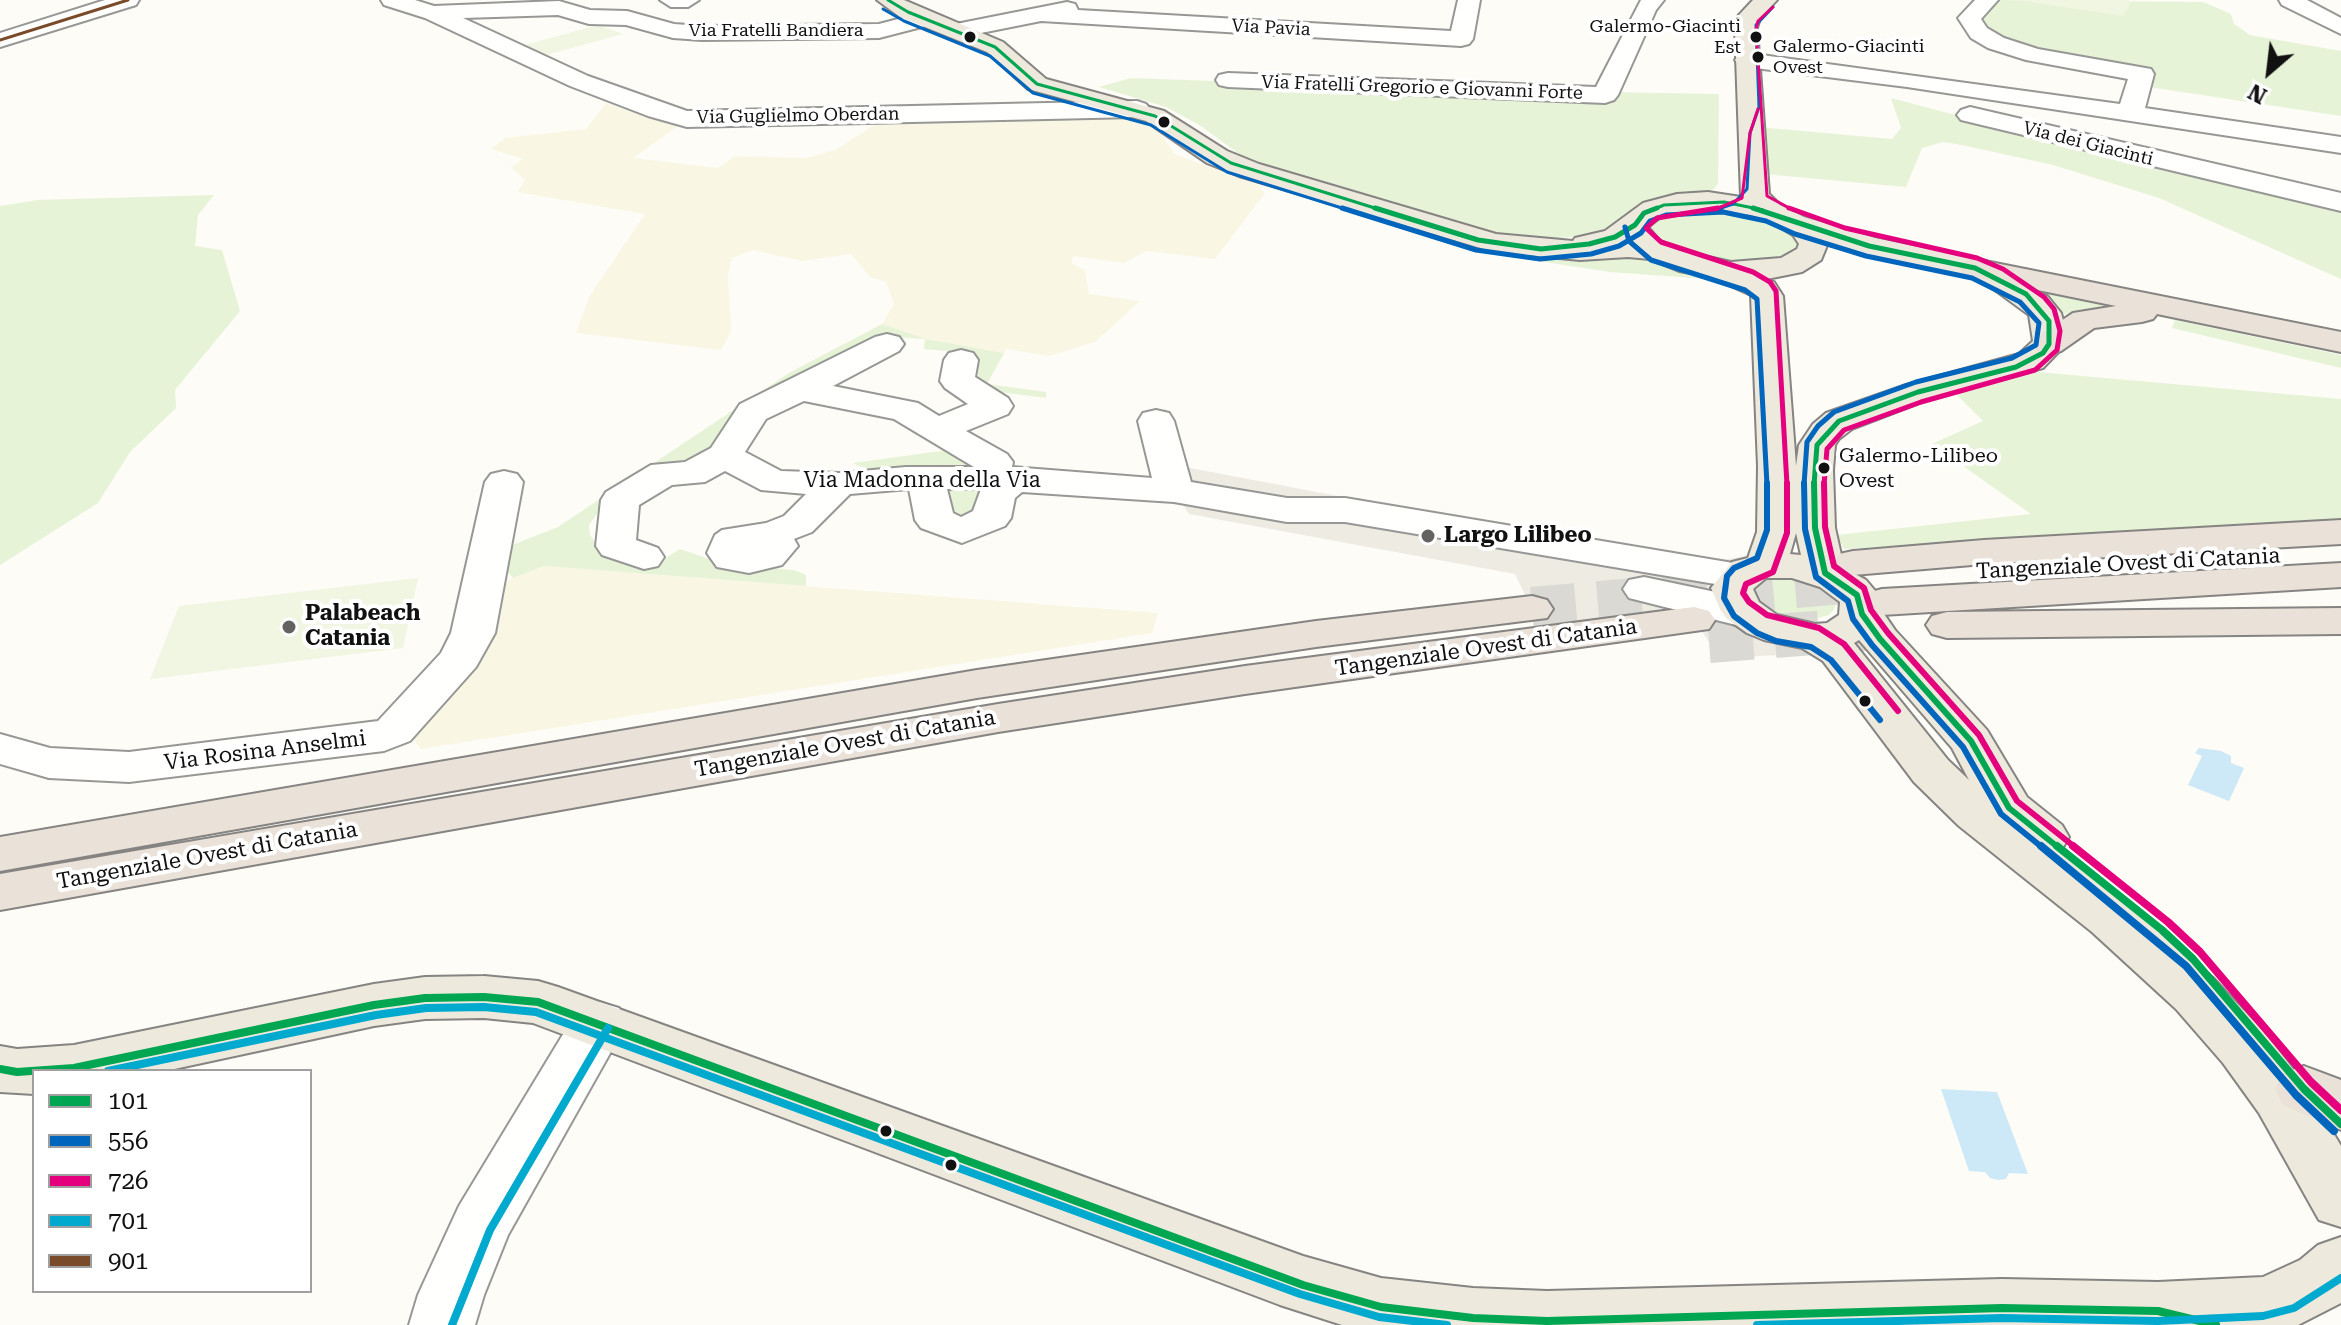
<!DOCTYPE html>
<html>
<head>
<meta charset="utf-8">
<style>
	body { margin:0 }
	#map { position:relative; width:2341px; height:1325px; overflow:hidden; background:#fdfcf7; font-family:"Roboto Serif",serif }
	canvas { display:block }
	.legend { position:absolute; left:32px; top:1069px; width:280px; height:224px; box-sizing:border-box; background:#fff; border:2px solid #a0a0a0; margin:0; padding:10px 14px; list-style:none; font-size:24px; color:#111 }
	.legend li { display:flex; align-items:center; gap:16px; height:40px }
	.legend b { width:40px; border:2px solid #a0a0a0 }
	.north { position:absolute; left:2229px; top:32px; width:80px; height:80px; -webkit-text-stroke:6px #fff; paint-order:stroke; rotate:208deg; font-size:22px; font-weight:700; line-height:32px; text-align:center; color:#111 }
	.north::after { content:''; display:block; margin:auto; width:28px; height:36px; background:#111; clip-path:polygon(50% 0,100% 100%,50% 72%,0 100%) }
</style>
</head>
<body>
<div id="map">
<canvas width="2341" height="1325"></canvas>
<ul class="legend">
<li><b style="height:10px;background:#00a651"></b>101</li>
<li><b style="height:10px;background:#0065bd"></b>556</li>
<li><b style="height:10px;background:#e5007d"></b>726</li>
<li><b style="height:10px;background:#00a9ce"></b>701</li>
<li><b style="height:10px;background:#7a4b2a"></b>901</li>
</ul>
<div class="north">N</div>
</div>
<script>
const g = document.querySelector('canvas').getContext('2d');
g.lineJoin = 'round';
function fillPath(path, color) {
  g.fillStyle = color;
  g.fill(path, 'evenodd');
}
function poly(rows) {
  const path = new Path2D();
  for (const r of rows) {
    path.moveTo(r[0], r[1]);
    for (let i = 2; i < r.length; i += 2) path.lineTo(r[i], r[i + 1]);
  }
  return path;
}
function trace(path, color, width, dash) {
  g.strokeStyle = color;
  g.lineWidth = width;
  g.lineCap = dash ? 'butt' : 'round';
  g.setLineDash(dash || []);
  g.stroke(path);
}
function label(font, color, halo, rows, align = 'center') {
  g.font = font + ' "Roboto Serif",serif';
  g.lineWidth = 8;
  g.setLineDash([]);
  g.textBaseline = 'middle';
  g.strokeStyle = halo;
  g.fillStyle = color;
  for (const [text, x, y, turn = 0] of rows) {
    g.save();
    g.translate(x, y);
    g.rotate((+turn || 0) * Math.PI / 180);
    g.textAlign = isNaN(turn) ? turn : align;
    if (halo) g.strokeText(text, 0, 0);
    g.fillText(text, 0, 0);
    g.restore();
  }
}
fillPath(poly([
	[606,103,674,125,681,124,633,158,718,168,735,156,806,158,835,150,883,120,1129,115,1158,129,1174,154,1258,185,1265,193,1215,259,1146,251,1124,263,1073,256,1072,264,1085,270,1089,294,1140,301,1095,342,1049,356,1007,349,1004,353,926,339,882,324,894,304,886,282,870,277,851,254,802,261,753,250,732,258,728,274,731,331,721,350,576,333,589,297,645,214,518,192,525,180,511,167,523,159,491,149,505,138,586,129],
	[544,566,1158,613,1152,633,421,749,412,738,498,584]
]), '#f9f7e4');
fillPath(poly([
	[2000,0,2203,2,2231,14,2234,24,2250,35,2341,51,2341,116,2149,87,2155,72,2062,57,2020,47,1980,25,1982,16],
	[1131,78,1428,89,1719,94,1718,183,1714,189,1701,194,1635,208,1600,234,1541,240,1492,234,1264,164,1239,154,1201,126,1166,107,1099,87],
	[1891,98,2065,144,2341,206,2341,279,2159,198,2053,165,1962,145,1943,142,1922,148,1906,187,1764,174,1757,127,1892,139,1901,128],
	[214,195,198,215,195,246,222,250,240,311,175,390,176,408,130,452,98,503,0,565,0,206,38,200],
	[1723,206,1788,224,1804,249,1759,268,1664,250,1647,226,1660,214],
	[1486,249,1635,253,1706,274,1707,279,1610,272,1505,256,1484,251],
	[2031,286,2124,304,2064,314],
	[2175,320,2341,355,2341,368,2172,328],
	[882,324,926,339,1004,353,987,384,1046,392,1046,398,984,390,969,382,968,353,924,349,925,339,893,337,885,333,864,342,680,468,606,501,589,525,590,535,601,550,646,571,680,549,724,564,794,570,806,575,806,586,544,566,513,578,497,560,512,545,558,527,789,373],
	[2038,372,2341,399,2341,520,1844,549,1837,535,2031,514,1932,444,1983,421,1956,394],
	[948,450,975,467,966,471,864,468,853,463],
	[947,486,986,487,982,514,959,522,937,491],
	[1784,579,1800,580,1825,590,1835,602,1835,608,1829,615,1811,620,1783,616,1769,609,1761,599,1760,591,1769,581]
]), '#e7f3d7');
fillPath(poly([
	[2017,0,2125,0,2132,1,2123,16],
	[598,25,623,34,546,55,521,46],
	[418,578,403,648,150,679,179,606]
]), '#f0f6e1');
fillPath(poly([
	[1166,409,1185,467,1522,531,1716,561,1769,552,1733,595,1838,652,1720,658,1694,620,1545,628,1532,609,1515,574,1189,514,1174,491,1152,411]
]), '#edebe2');
fillPath(poly([
	[2199,748,2221,751,2231,756,2231,763,2244,768,2229,801,2188,785,2202,756,2195,753],
	[1941,1089,1997,1092,2028,1174,2009,1173,2006,1179,1998,1180,1990,1178,1985,1172,1969,1171]
]), '#cde8f7');
trace(poly([
	[1532,609,1866,580],
	[1709,641,1905,626]
]), '#dad9d4', 44, [44, 22]);
const minor = poly([
	[105,0,139,0,136,5,0,47,0,33,105,0],
	[381,0,415,0,434,6,559,1,590,10,627,11,674,24,702,26,879,24,925,12,933,14,936,19,933,24,879,38,702,40,673,38,626,25,589,24,558,15,463,18,588,76,687,111,1137,101,1146,104,1150,109,1146,114,1137,117,687,127,648,116,570,86,425,18,384,5,381,0],
	[660,0,699,0,688,7,671,7,660,0],
	[1458,0,1480,0,1473,39,1469,44,1461,46,1041,21,956,38,948,36,945,31,948,26,956,24,1067,2,1075,4,1078,10,1451,31,1458,0],
	[1641,0,1664,0,1656,10,1618,95,1614,100,1605,103,1228,87,1219,85,1216,80,1219,75,1228,73,1596,87,1641,0],
	[1975,0,1998,0,1981,19,1987,28,2004,38,2038,49,2151,69,2154,74,2145,108,2341,137,2341,153,1907,87,1747,67,1739,65,1735,60,1739,55,1747,53,2120,104,2128,79,2026,60,1988,48,1971,38,1958,18,1975,0],
	[2279,0,2307,0,2341,18,2341,34,2282,5,2279,0],
	[1970,107,2341,193,2341,211,1961,120,1957,115,1961,110,1970,107],
	[887,334,899,337,904,344,899,351,833,386,918,403,939,416,968,404,945,388,940,381,944,360,949,353,961,350,973,353,978,360,975,377,1008,398,1013,406,1008,414,966,431,1007,454,1013,462,1012,467,1152,478,1138,421,1143,413,1156,410,1169,413,1174,421,1191,482,1287,498,1345,498,1739,564,1754,567,1760,576,1754,585,1739,588,1345,522,1287,522,1174,502,1022,492,1015,498,1011,518,1005,526,962,543,921,528,915,520,909,489,850,494,812,532,794,539,798,546,782,565,749,573,717,567,707,553,715,535,722,530,766,523,784,516,806,494,761,490,725,471,705,482,672,485,639,505,636,540,658,548,664,557,658,566,644,569,602,555,596,546,601,500,606,492,651,465,685,462,711,448,740,404,875,337,887,334],
	[804,401,894,419,974,467,906,467,839,473,781,471,745,452,766,419,804,401],
	[947,489,981,489,973,511,961,517,953,513,947,489],
	[504,471,517,474,523,482,495,633,476,667,410,741,384,751,129,782,49,778,0,764,0,734,50,748,129,752,378,721,441,653,451,633,485,482,491,474,504,471],
	[1644,577,1725,594,1763,606,1769,615,1763,624,1748,628,1629,598,1623,589,1629,580,1644,577],
	[599,1002,619,1008,627,1023,508,1235,484,1295,475,1325,409,1325,418,1295,459,1206,579,1008,599,1002]
]);
const major = poly([
	[877,0,904,0,1003,42,1046,79,1164,111,1227,151,1259,164,1496,234,1573,241,1575,238,1605,231,1643,203,1677,194,1708,192,1741,197,1735,28,1738,16,1753,0,1777,0,1760,18,1757,28,1769,194,1780,205,1804,217,1875,238,1986,261,2010,271,2048,297,2061,313,2066,332,2066,344,2043,368,1930,399,1852,429,1839,439,1835,445,1833,470,1835,528,1844,568,1866,580,1876,592,1882,601,1882,611,1895,630,1987,730,2027,797,2062,825,2069,837,2062,849,2057,850,2130,906,2214,979,2263,1031,2301,1079,2341,1146,2341,1227,2319,1220,2259,1113,2223,1063,2176,1009,2092,932,1959,826,1914,782,1823,661,1802,648,1764,640,1747,633,1726,618,1720,609,1711,588,1732,562,1748,558,1757,532,1758,466,1751,295,1709,276,1679,271,1650,259,1628,257,1580,260,1494,252,1239,176,1207,163,1146,121,1028,89,987,52,900,17,877,0],
	[1708,210,1751,215,1770,221,1793,235,1799,244,1797,249,1781,258,1731,262,1677,250,1659,240,1648,227,1663,215,1708,210],
	[1828,243,1869,255,1966,275,1988,285,2029,315,2033,341,2019,354,1906,385,1826,413,1813,424,1799,445,1796,466,1783,296,1774,282,1767,279,1802,272,1821,260,1828,243],
	[1796,533,1801,555,1790,554,1796,533],
	[1766,578,1792,578,1820,587,1840,602,1839,615,1827,623,1815,624,1777,615,1759,602,1753,589,1766,578],
	[1859,640,1952,748,1969,780,1948,760,1854,643,1859,640],
	[484,976,538,981,558,987,1303,1256,1381,1278,1473,1288,1547,1291,2002,1279,2158,1282,2263,1277,2300,1260,2318,1245,2341,1237,2341,1303,2298,1325,1342,1325,1280,1305,533,1023,484,1018,425,1019,374,1026,165,1071,34,1071,34,1094,0,1092,0,1046,17,1049,74,1045,374,984,425,977,484,976]
]);
const highway = poly([
	[1975,259,2341,332,2341,352,2157,314,2153,319,2142,322,2094,328,2061,351,2049,354,2037,351,2032,344,2037,337,2073,313,2116,306,1964,275,1960,268,1964,261,1975,259],
	[2341,520,2341,544,1984,564,1853,575,1839,572,1833,563,1839,554,1853,551,1984,540,2341,520],
	[2341,563,2341,587,1882,615,1867,611,1861,602,1867,593,1882,589,2341,563],
	[1532,596,1547,600,1553,609,1547,618,1316,647,977,698,0,871,0,837,977,670,1316,621,1532,596],
	[1694,607,1709,611,1715,620,1709,629,1245,694,998,732,0,910,0,874,998,704,1245,666,1694,607],
	[2341,608,2341,634,1947,638,1932,634,1926,625,1932,616,1947,612,2341,608],
	[2304,1066,2341,1080,2341,1130,2283,1105,2275,1089,2283,1073,2304,1066]
]);
trace(minor, '#979795', 4);
trace(major, '#858482', 4);
trace(highway, '#858482', 4);
fillPath(minor, '#fffffe');
fillPath(major, '#ede9dc');
fillPath(highway, '#eae1d8');
trace(poly([
	[888,0,908,12,995,47,1037,84,1155,116,1231,163,1381,210],
	[1652,210,1664,205,1724,202,1763,210]
]), '#00a651', 3);
trace(poly([
	[1375,208,1478,240,1541,249,1589,244,1615,237,1635,225,1644,213,1657,208],
	[1753,208,1869,246,1975,268,2026,294,2049,321,2049,344,2043,353,2016,367,1918,392,1839,421,1817,445,1814,485]
]), '#00a651', 5);
trace(poly([
	[1814,483,1815,528,1825,573,1857,595,1862,614,1880,639,1971,741,2009,808,2059,848]
]), '#00a651', 6);
trace(poly([
	[2057,846,2162,930,2193,959,2304,1089,2341,1124],
	[0,1069,17,1072,74,1068,374,1005,425,998,484,997,538,1002,1303,1285,1381,1307,1473,1318,1547,1321,2002,1308,2158,1311,2216,1325]
]), '#00a651', 8);
trace(poly([
	[883,9,904,21,990,56,1033,93,1151,125,1227,172,1348,210],
	[1715,210,1733,204,1747,189,1750,133,1759,107,1756,25,1773,7]
]), '#0065bd', 3);
trace(poly([
	[1342,208,1476,250,1540,259,1591,254,1619,246,1641,233,1650,221,1666,215,1723,212,1766,221,1795,234,1866,256,1972,278,2020,302,2039,323,2036,345,2012,358,1916,382,1834,412,1818,426,1807,442,1804,485],
	[1711,211,1721,208],
	[1625,227,1629,241,1651,260,1745,290,1757,299,1767,485]
]), '#0065bd', 5);
trace(poly([
	[1767,483,1767,530,1757,558,1734,568,1727,576,1724,598,1734,616,1757,633,1776,641,1811,647,1831,660,1880,720],
	[1804,483,1805,529,1816,577,1848,601,1853,619,1872,645,1963,747,2001,814,2043,848]
]), '#0065bd', 6);
trace(poly([
	[2041,846,2186,966,2296,1095,2334,1131]
]), '#0065bd', 8);
trace(poly([
	[1773,7,1758,21,1756,29,1767,196,1793,210],
	[1714,210,1742,198,1750,133,1758,109]
]), '#e5007d', 3);
trace(poly([
	[1718,208,1657,218,1646,228,1661,242,1753,272,1770,282,1776,291,1787,485],
	[1789,208,1845,228,1977,258,2003,269,2044,297,2054,309,2060,331,2057,350,2035,370,1921,402,1844,430,1827,449,1824,485]
]), '#e5007d', 5);
trace(poly([
	[1787,483,1787,533,1773,572,1746,584,1743,593,1749,602,1767,615,1819,628,1844,644,1898,711],
	[1824,483,1825,527,1834,566,1864,588,1871,610,1888,633,1979,735,2017,801,2076,848]
]), '#e5007d', 6);
trace(poly([
	[2073,846,2168,922,2200,952,2311,1082,2341,1110]
]), '#e5007d', 8);
trace(poly([
	[108,1071,376,1015,426,1008,484,1007,536,1012,1300,1294,1379,1317,1447,1325],
	[452,1325,490,1230,608,1028],
	[1757,1325,2002,1318,2158,1321,2263,1316,2294,1308,2341,1278]
]), '#00a9ce', 8);
trace(poly([
	[0,40,128,0]
]), '#7a4b2a', 3);
for (const [x, y, r, color] of [
	[970,37,7,"#111"],
	[1756,37,7,"#111"],
	[1758,57,7,"#111"],
	[1164,122,7,"#111"],
	[1824,468,7,"#111"],
	[1428,536,8,"#646362"],
	[289,627,8,"#646362"],
	[1865,701,7,"#111"],
	[886,1131,7,"#111"],
	[951,1165,7,"#111"]
]) {
  const dot = new Path2D();
  dot.arc(x, y, r, 0, 2 * Math.PI);
  g.fillStyle = color;
  g.fill(dot);
  trace(dot, '#fff', 3);
}
label('18px', '#111', '#fff', [
	["Galermo-Giacinti",1741,27],
	["Est",1741,48],
	["Galermo-Giacinti",1773,47,"left"],
	["Ovest",1773,68,"left"]
], 'right');
label('18px', '#111', '#fff', [
	["Via Pavia",1271,28,3],
	["Via Fratelli Bandiera",776,31],
	["Via Fratelli Gregorio e Giovanni Forte",1422,88,2],
	["Via Guglielmo Oberdan",798,116,-1],
	["Via dei Giacinti",2088,144,14]
]);
label('20px', '#111', '#fff', [
	["Galermo-Lilibeo",1839,456],
	["Ovest",1839,481]
], 'left');
label('22px', '#111', '#fff', [
	["Via Madonna della Via",922,481],
	["Tangenziale Ovest di Catania",2128,564,-3],
	["Tangenziale Ovest di Catania",1486,648,-8],
	["Tangenziale Ovest di Catania",845,744,-10],
	["Via Rosina Anselmi",265,751,-7],
	["Tangenziale Ovest di Catania",207,856,-10]
]);
label('bold 22px', '#111', '#fff', [
	["Largo Lilibeo",1444,536],
	["Palabeach",305,614],
	["Catania",305,639]
], 'left');
</script>
</body>
</html>
